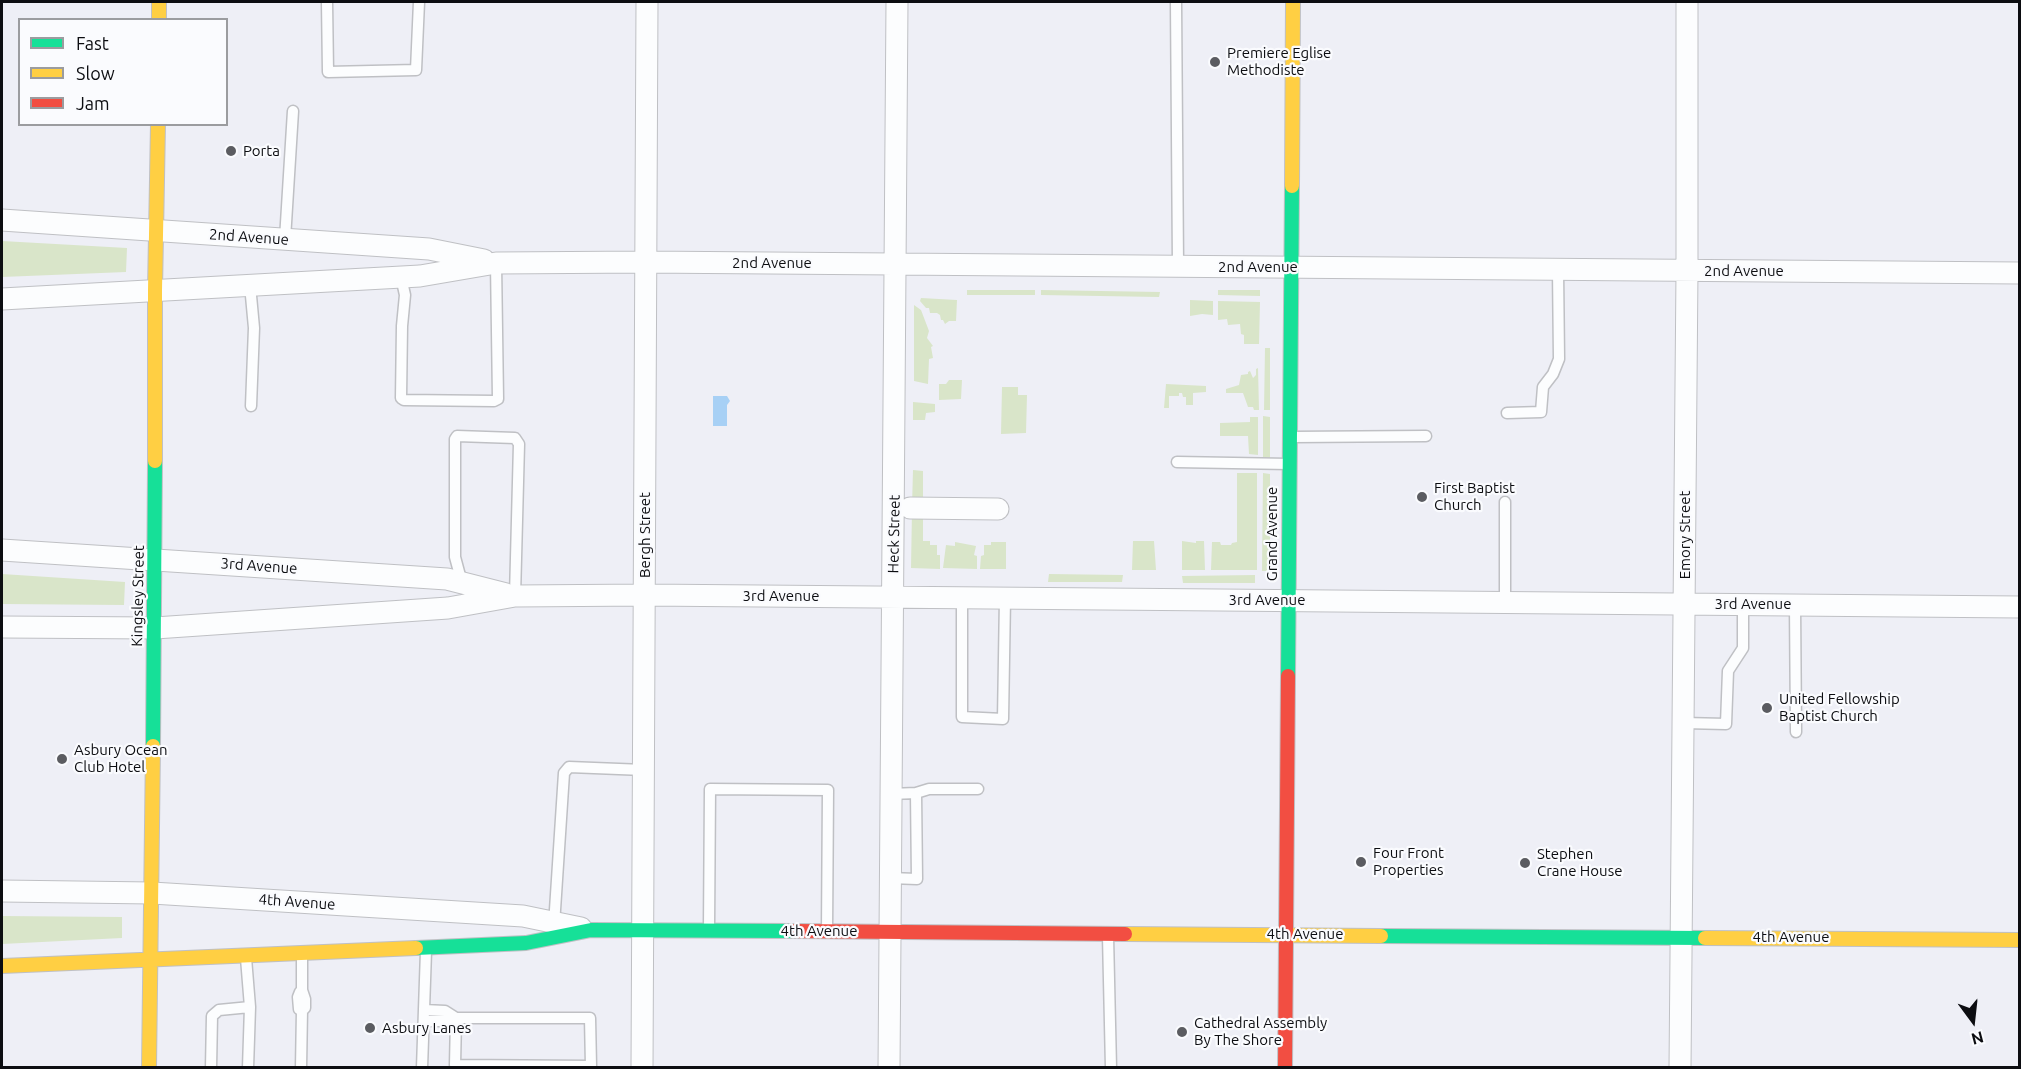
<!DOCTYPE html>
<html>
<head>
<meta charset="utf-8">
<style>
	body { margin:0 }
	#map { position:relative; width:2021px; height:1069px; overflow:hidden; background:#eeeff6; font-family:Ubuntu,sans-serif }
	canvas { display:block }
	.frame { position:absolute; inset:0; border:3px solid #0c0d11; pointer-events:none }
	.legend { position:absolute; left:18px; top:18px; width:210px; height:108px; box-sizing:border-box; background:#fafbfe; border:2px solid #9b9c9f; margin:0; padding:8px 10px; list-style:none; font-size:18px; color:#0c0d11 }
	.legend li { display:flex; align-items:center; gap:12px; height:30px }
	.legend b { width:30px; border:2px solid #9b9c9f }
	.north { position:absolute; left:1943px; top:991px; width:60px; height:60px; -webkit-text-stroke:4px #fafbfe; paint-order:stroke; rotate:165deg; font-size:16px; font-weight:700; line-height:24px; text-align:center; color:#0c0d11 }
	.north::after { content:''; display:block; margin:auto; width:21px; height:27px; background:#0c0d11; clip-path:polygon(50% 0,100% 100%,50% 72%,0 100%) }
</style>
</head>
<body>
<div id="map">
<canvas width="2021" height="1069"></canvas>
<div class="frame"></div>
<ul class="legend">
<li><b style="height:8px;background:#16e098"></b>Fast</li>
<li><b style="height:8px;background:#ffcf43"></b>Slow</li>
<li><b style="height:8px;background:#f24e42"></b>Jam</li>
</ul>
<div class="north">N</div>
</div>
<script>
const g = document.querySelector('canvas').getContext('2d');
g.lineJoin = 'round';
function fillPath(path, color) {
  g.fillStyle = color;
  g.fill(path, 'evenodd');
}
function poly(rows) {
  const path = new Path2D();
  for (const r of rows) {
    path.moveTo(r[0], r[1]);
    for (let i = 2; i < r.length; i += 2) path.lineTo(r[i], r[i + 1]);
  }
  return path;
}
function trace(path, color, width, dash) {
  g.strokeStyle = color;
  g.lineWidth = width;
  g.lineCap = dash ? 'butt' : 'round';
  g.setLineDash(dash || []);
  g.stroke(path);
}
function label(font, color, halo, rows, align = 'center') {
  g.font = font + ' Ubuntu,sans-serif';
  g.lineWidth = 4.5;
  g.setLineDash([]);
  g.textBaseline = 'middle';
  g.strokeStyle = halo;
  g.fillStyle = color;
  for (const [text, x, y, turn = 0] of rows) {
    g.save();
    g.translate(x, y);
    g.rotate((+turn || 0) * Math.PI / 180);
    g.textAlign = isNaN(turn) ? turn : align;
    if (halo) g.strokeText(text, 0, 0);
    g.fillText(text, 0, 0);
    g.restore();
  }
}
fillPath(poly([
	[2,241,127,248,126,272,2,277],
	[967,290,1035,290,1035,295,967,295],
	[1041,290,1160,292,1159,297,1041,295],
	[1218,290,1260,290,1260,296,1218,295],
	[921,298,957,300,956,321,949,321,945,324,943,320,941,320,940,315,937,313,930,313,929,308,926,308,920,301],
	[1190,300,1213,301,1213,315,1202,314,1190,316],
	[1218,301,1260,302,1259,344,1244,344,1244,335,1241,334,1240,324,1228,325,1227,319,1218,320],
	[914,305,921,310,929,331,927,338,933,346,931,347,933,358,929,359,928,384,914,381],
	[1265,348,1270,348,1270,410,1264,410],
	[1258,368,1259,410,1254,410,1253,407,1248,407,1243,393,1226,393,1226,389,1239,385,1241,375,1248,374,1248,372,1250,371,1253,378,1256,375,1256,369],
	[949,380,962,380,961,399,939,400,939,384,946,384],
	[1166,384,1206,386,1206,392,1193,393,1193,405,1186,405,1186,397,1183,397,1182,393,1179,393,1179,396,1169,396,1169,408,1164,408],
	[1002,387,1018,387,1018,395,1027,395,1026,433,1001,434],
	[913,402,935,404,935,412,926,413,925,420,913,420],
	[1263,416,1270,417,1270,460,1263,457],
	[1250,417,1258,417,1258,455,1249,454,1248,436,1220,436,1220,423,1250,422],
	[913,470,923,471,923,506,912,506],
	[1237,473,1257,473,1257,570,1211,570,1212,542,1220,542,1221,545,1231,545,1232,543,1237,542],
	[1263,473,1270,474,1270,571,1262,571],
	[912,510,923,510,923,541,930,541,930,545,937,545,937,555,940,555,940,569,911,568],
	[1133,541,1154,541,1156,570,1132,570],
	[1182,541,1196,543,1196,541,1204,541,1205,570,1182,570],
	[955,542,976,546,974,555,977,556,977,569,943,568,946,545,955,546],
	[991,542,1006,542,1006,569,980,569,981,556,984,555,984,545,991,545],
	[2,574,125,582,124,605,2,604],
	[1049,574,1123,575,1122,582,1048,582],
	[1255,575,1255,583,1183,583,1182,576],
	[2,916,122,917,122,938,2,944]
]), '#d9e5c9');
fillPath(poly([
	[713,396,727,396,730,401,727,405,727,426,713,426]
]), '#a7d0f5');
const lane = poly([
	[327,2,328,72,416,70,419,2],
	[1176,2,1178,266],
	[285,239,293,111],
	[401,277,405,295,402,326,401,398,404,400,494,401,498,399,496,263],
	[250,285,254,328,251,406],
	[1507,413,1541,412,1543,387,1553,374,1559,359,1558,270],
	[1293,437,1426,436],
	[1177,462,1289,464],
	[462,583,455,557,455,439,457,436,515,438,519,444,515,596],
	[962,598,962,717,1003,719,1005,598],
	[1505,602,1505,502],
	[1795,605,1796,732],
	[1684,723,1726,724,1728,671,1743,648,1743,604],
	[916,793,929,789,978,789],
	[890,878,917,879,916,793,891,794],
	[554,925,564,773,569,767,644,770],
	[709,928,710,789,828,790,827,931],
	[1108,936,1111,1068],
	[246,958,250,1007,248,1068],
	[302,990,302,956],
	[456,1018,590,1018,591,1066,455,1065,456,1018],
	[424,1021,443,1021,456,1018,445,1011,424,1010],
	[211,1068,212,1016,219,1010,250,1007],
	[301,1068,302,1010,305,1008,305,999,302,990,300,992,298,997,299,1009,302,1010],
	[422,1068,426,951]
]);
const street = poly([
	[2,220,429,249,484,260],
	[2,299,420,276,496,263,644,262,2020,273],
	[910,508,998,509],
	[2,550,447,579,506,594],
	[2,627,155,628,448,608,515,596,646,595,2020,607],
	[2,891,152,893,523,916,581,928],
	[642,1068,647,2],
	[889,1068,897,2],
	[1680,1068,1687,271,1687,2]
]);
const fast = poly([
	[1288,676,1292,186],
	[153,746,155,461],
	[1381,936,1705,938],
	[416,948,526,943,591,930,794,931]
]);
const slow = poly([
	[159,2,159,20],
	[1292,186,1293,2],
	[155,461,155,290,158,124],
	[1125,934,1381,936],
	[1705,938,2020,940],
	[2,966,416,948],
	[149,1068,153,746]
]);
const jam = poly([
	[794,931,1125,934],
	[1285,1068,1288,676]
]);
trace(lane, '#bfc0c4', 13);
trace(street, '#bfc0c4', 23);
trace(fast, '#bfc0c4', 16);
trace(slow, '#bfc0c4', 16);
trace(jam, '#bfc0c4', 16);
trace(lane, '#fcfdfe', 10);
trace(street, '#fcfdfe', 21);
trace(fast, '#16e098', 14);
trace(slow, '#ffcf43', 14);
trace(jam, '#f24e42', 14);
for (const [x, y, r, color] of [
	[1215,62,6,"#5b5c61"],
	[231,151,6,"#5b5c61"],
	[1422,497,6,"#5b5c61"],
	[1767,708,6,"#5b5c61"],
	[62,759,6,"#5b5c61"],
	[1361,862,6,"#5b5c61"],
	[1525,863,6,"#5b5c61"],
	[370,1028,6,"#5b5c61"],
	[1182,1032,6,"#5b5c61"]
]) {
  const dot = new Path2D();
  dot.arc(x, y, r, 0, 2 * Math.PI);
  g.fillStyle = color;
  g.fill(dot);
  trace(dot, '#fafbfe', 2);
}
label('15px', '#0c0d11', '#fafbfe', [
	["Premiere Eglise",1227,53],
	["Methodiste",1227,70],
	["Porta",243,151],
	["First Baptist",1434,488],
	["Church",1434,505],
	["United Fellowship",1779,699],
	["Baptist Church",1779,716],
	["Asbury Ocean",74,750],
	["Club Hotel",74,767],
	["Four Front",1373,853],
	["Properties",1373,870],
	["Stephen",1537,854],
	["Crane House",1537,871],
	["Cathedral Assembly",1194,1023],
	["By The Shore",1194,1040],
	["Asbury Lanes",382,1028]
], 'left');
label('15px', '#0c0d11', '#fafbfe', [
	["2nd Avenue",249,237,4],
	["2nd Avenue",772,263],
	["2nd Avenue",1258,267],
	["2nd Avenue",1744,271],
	["Heck Street",894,534,-89],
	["Grand Avenue",1272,534,-90],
	["Bergh Street",645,535,-90],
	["Emory Street",1685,535,-90],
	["3rd Avenue",259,566,4],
	["Kingsley Street",138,596,-89],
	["3rd Avenue",781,596],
	["3rd Avenue",1267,600],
	["3rd Avenue",1753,604],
	["4th Avenue",297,902,4],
	["4th Avenue",819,931],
	["4th Avenue",1305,934],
	["4th Avenue",1791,937]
]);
</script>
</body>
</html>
